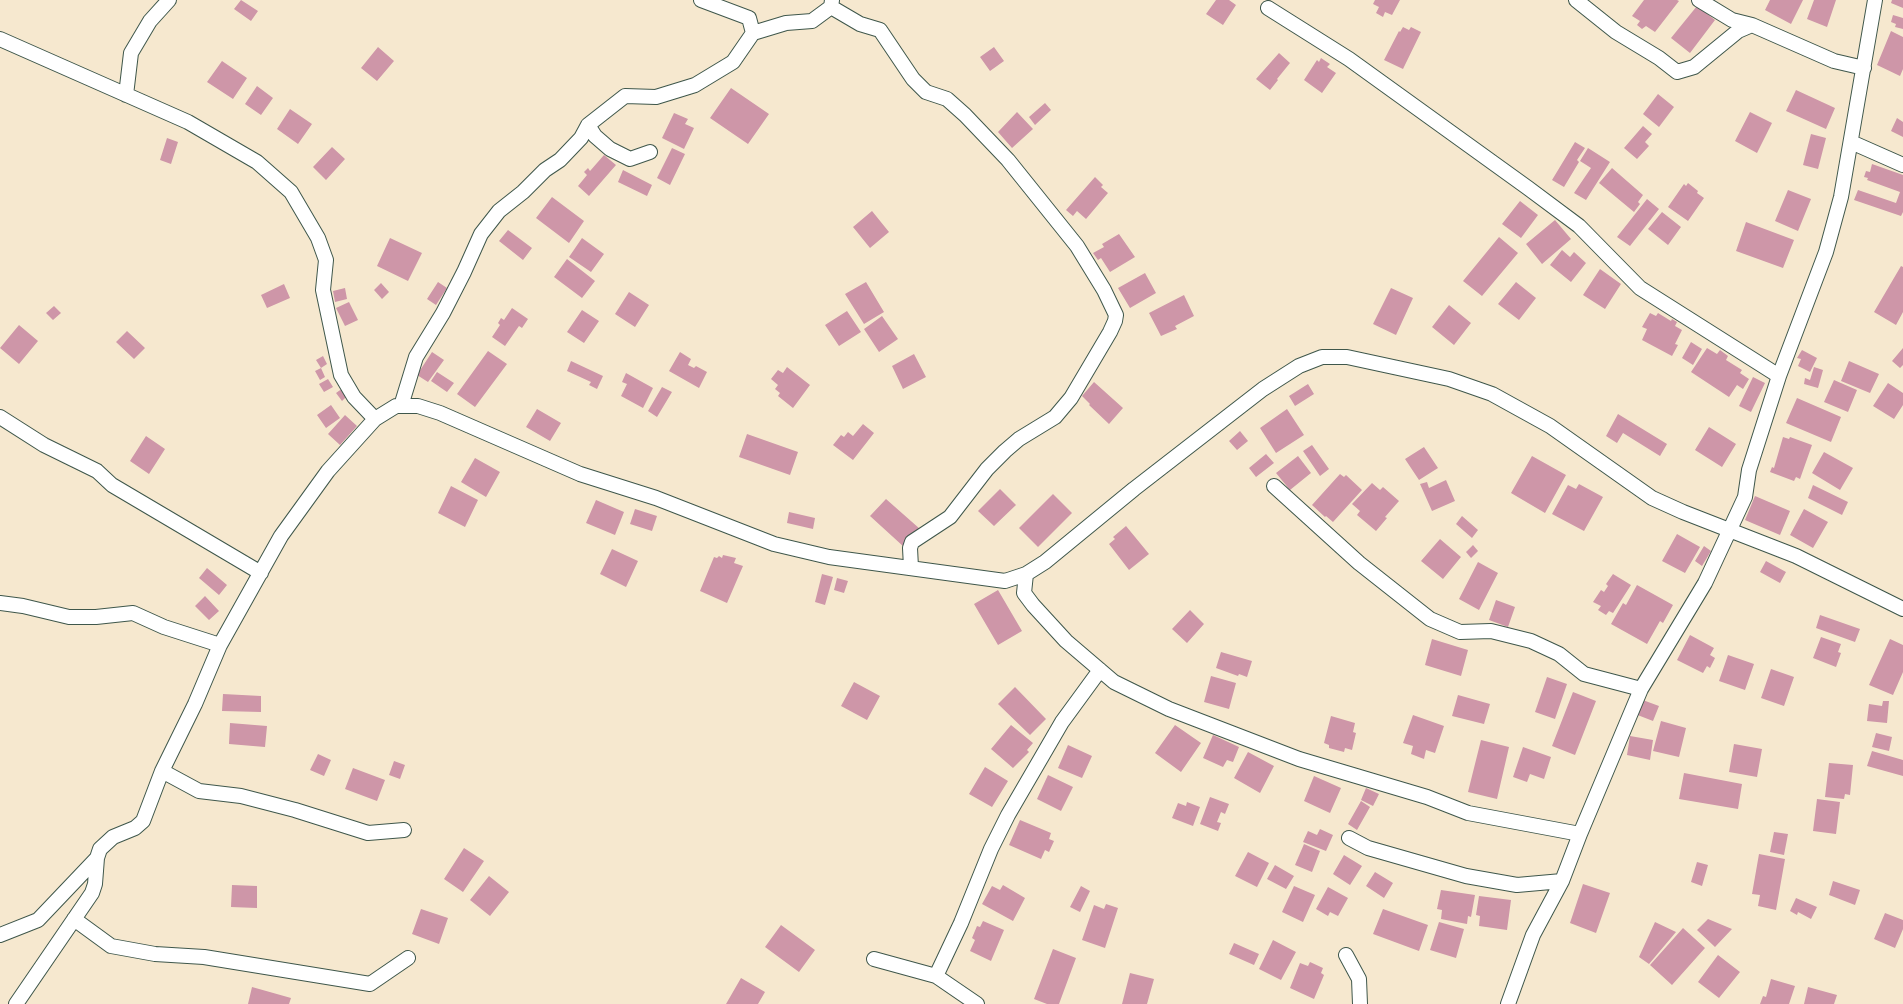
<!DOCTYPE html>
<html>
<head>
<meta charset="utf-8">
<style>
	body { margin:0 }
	canvas { display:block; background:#f6e8cf }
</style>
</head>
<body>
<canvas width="1903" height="1004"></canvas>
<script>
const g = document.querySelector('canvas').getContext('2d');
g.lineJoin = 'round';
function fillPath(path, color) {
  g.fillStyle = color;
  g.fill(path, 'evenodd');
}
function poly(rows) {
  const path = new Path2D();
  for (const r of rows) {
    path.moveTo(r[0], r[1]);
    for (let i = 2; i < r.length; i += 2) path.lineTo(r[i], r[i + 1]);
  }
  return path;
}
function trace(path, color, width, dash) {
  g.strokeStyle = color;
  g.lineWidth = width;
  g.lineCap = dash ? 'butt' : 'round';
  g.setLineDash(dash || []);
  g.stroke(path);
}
fillPath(poly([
	[241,0,258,11,251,21,234,9],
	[1216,0,1229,0,1236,5,1223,25,1206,14],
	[1375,0,1400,0,1392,15,1385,12,1383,17,1376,13,1379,7,1373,4],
	[1644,0,1677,0,1679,1,1655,32,1646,26,1642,29,1637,25,1640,21,1632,16],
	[1770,0,1803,0,1791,24,1765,10],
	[1814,0,1836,0,1827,27,1807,19],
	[1892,0,1903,0,1903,8,1891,3],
	[1697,6,1715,20,1690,53,1671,38],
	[1893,15,1903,18,1903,29,1895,27,1896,24,1891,22],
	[1403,27,1409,30,1411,27,1421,32,1403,69,1384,60,1399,31,1400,32],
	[1891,31,1903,37,1903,69,1900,76,1877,65],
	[378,47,394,61,377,81,361,68],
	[994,47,1004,61,990,71,980,57],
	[1279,53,1290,63,1277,79,1278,80,1270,90,1256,79],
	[1321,58,1330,64,1327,67,1336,73,1322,93,1304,80,1317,60,1319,62],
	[222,61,247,78,233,99,207,82],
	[257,86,273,98,261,115,245,104],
	[731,88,769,114,748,144,710,118],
	[1796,90,1835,108,1826,129,1786,111],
	[1658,94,1674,107,1659,127,1643,114],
	[1045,103,1051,110,1035,125,1029,117],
	[290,109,312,124,298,144,277,129],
	[1017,112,1033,129,1012,148,998,132],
	[1750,112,1772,123,1757,153,1735,141],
	[674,113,688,119,685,124,694,128,684,149,662,138],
	[1897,118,1903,122,1903,137,1891,131],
	[1643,126,1652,134,1645,142,1649,146,1637,159,1624,148],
	[1811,134,1826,138,1818,169,1803,165],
	[167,138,178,142,171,164,160,160],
	[1575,142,1585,148,1577,160,1579,162,1564,187,1552,180],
	[332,147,345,159,326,180,313,167],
	[672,148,685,154,670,185,657,178],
	[1588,148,1610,162,1586,200,1574,193,1591,168,1580,161],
	[604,155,616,165,589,196,578,186,587,175,584,172,588,168,590,171],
	[1872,164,1903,175,1903,212,1901,216,1854,200,1858,190,1896,203,1900,192,1867,180,1868,178,1864,177,1866,171,1870,172],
	[1612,168,1643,195,1638,202,1640,204,1634,212,1599,183],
	[623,170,652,185,647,196,618,182],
	[1095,177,1103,185,1101,187,1108,193,1086,219,1077,211,1073,216,1066,210],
	[1688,183,1698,191,1697,193,1704,198,1688,221,1668,207,1684,184,1686,186],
	[1788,190,1811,199,1798,231,1775,221],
	[552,197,584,221,569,243,536,218],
	[1647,199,1659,209,1630,246,1617,237],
	[1520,201,1538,215,1521,238,1502,224],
	[872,211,889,232,870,248,853,227],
	[1662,212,1681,227,1668,245,1648,229],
	[1555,220,1571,239,1542,264,1526,244],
	[1746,222,1794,240,1783,268,1736,251],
	[508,230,532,248,523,260,499,241],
	[1119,234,1135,257,1110,272,1101,258,1098,260,1093,253,1104,247,1102,244],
	[1499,237,1518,253,1482,296,1463,281],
	[390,238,422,253,408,281,377,266],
	[582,238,604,254,591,272,569,257],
	[1562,250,1570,257,1574,252,1586,263,1571,282,1550,265],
	[567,259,595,281,582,298,554,277],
	[1901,266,1903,267,1903,312,1896,325,1874,312],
	[1600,269,1621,284,1605,309,1583,295],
	[1145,273,1156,293,1130,308,1118,288],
	[438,282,447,288,436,305,427,299],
	[866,282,884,312,864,324,845,294],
	[1516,282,1536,298,1519,320,1498,304],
	[381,283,389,292,382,299,374,290],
	[284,284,290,298,267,308,261,295],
	[345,288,347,299,335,302,333,291],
	[1391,288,1413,298,1396,335,1373,324],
	[629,292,649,305,635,327,615,314],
	[1184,295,1194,316,1175,326,1177,329,1161,336,1149,313],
	[349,302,358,320,345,326,336,308],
	[1449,305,1471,323,1454,345,1432,327],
	[54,306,61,313,53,320,46,313],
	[512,308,528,319,522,328,519,326,505,346,492,337,500,325,498,323,501,318,504,320],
	[582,310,599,321,584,343,567,332],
	[847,311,861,332,839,346,825,325],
	[1650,313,1656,316,1658,313,1671,321,1672,319,1677,322,1675,326,1682,330,1675,344,1678,345,1672,356,1642,340,1647,329,1642,327],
	[882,316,898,339,879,352,864,329],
	[19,325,38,341,19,364,0,348],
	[127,331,145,348,134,359,116,342],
	[1691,342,1702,349,1693,365,1682,358],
	[1707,348,1717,354,1720,350,1728,356,1726,360,1742,370,1740,373,1749,379,1743,389,1737,385,1729,397,1691,372],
	[1903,348,1903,365,1900,368,1892,361],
	[1802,350,1817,358,1810,372,1798,366,1801,359,1797,358],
	[488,351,507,364,475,407,457,394],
	[432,352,444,360,428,382,417,375],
	[680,352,691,359,688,365,694,368,696,366,707,372,699,388,669,371],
	[914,354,926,377,903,389,892,366],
	[323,356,327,364,321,368,316,360],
	[571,361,603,376,597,389,589,385,591,382,567,371],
	[1849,361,1879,374,1870,393,1841,381],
	[787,367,810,385,793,408,778,396,780,393,775,389,778,385,771,379,778,370,783,373],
	[1814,367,1823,370,1818,388,1804,384,1805,378,1810,380],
	[321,368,325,377,320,380,315,371],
	[437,372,454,383,447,392,431,381],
	[626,373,653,388,643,408,621,396,627,384,622,382],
	[1753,377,1765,383,1751,412,1739,406],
	[328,379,333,387,324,392,319,384],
	[1834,380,1857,390,1848,412,1824,402],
	[1094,382,1123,408,1109,424,1089,405,1090,404,1082,396],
	[1888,383,1903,393,1903,405,1894,419,1873,406],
	[1308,384,1314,394,1295,406,1289,396],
	[662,387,672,392,657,417,648,411],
	[343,388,348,395,342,401,336,393],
	[1797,398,1841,417,1831,442,1786,423],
	[331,405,340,418,326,428,317,415],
	[537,409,561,423,550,441,526,427],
	[1287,409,1304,435,1276,453,1260,428],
	[1618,414,1667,444,1660,456,1623,433,1617,443,1606,436],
	[345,415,357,426,340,445,328,434],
	[863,424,874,433,853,460,833,445,841,435,844,437,848,432,853,436],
	[1709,427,1736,444,1722,467,1695,450],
	[1240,431,1248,441,1237,450,1229,441],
	[747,434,798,452,790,475,739,457],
	[146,436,165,449,149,474,130,461],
	[1783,437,1789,439,1790,437,1812,445,1800,479,1796,477,1794,481,1770,472,1772,467,1774,468],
	[1312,445,1329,469,1320,476,1303,451],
	[1424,447,1438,468,1419,480,1405,459],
	[1824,452,1853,468,1840,490,1812,473],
	[1266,454,1274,463,1256,477,1249,468],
	[1298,456,1311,473,1290,490,1276,473],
	[1532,456,1566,475,1545,513,1511,493],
	[475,458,500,472,486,497,461,482],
	[1340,474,1344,477,1346,475,1362,490,1333,522,1326,516,1325,517,1312,505],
	[1446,480,1455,501,1432,511,1420,484,1427,482,1429,488],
	[1372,483,1380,490,1383,487,1399,501,1385,517,1387,518,1376,531,1357,515,1360,511,1352,504],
	[1579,484,1603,497,1584,531,1552,514,1568,485,1576,489],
	[1813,485,1848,502,1842,515,1808,498],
	[451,486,478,500,465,527,438,513],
	[1000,489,1016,505,994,526,978,511],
	[1053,494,1072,513,1038,547,1019,528],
	[1755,496,1790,511,1780,535,1745,520],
	[886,499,920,529,904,547,870,516],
	[596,500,624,512,615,535,586,523],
	[635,509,657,516,652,531,630,524],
	[1804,509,1828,522,1813,548,1790,535],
	[789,512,815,518,813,529,787,523],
	[1462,516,1478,530,1472,538,1456,524],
	[1126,526,1149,554,1129,570,1109,544,1115,539,1113,537],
	[1677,534,1700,547,1685,573,1662,561],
	[1440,539,1461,557,1443,579,1421,561],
	[1473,545,1478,551,1471,558,1466,552],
	[1704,546,1711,551,1702,566,1695,561],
	[612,549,638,561,626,587,600,574],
	[723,555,736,558,734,563,743,566,727,603,700,591,714,557,717,558,719,556,722,558],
	[1766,561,1786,572,1780,583,1760,572],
	[1478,562,1498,573,1479,610,1459,599],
	[207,568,227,585,219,595,199,578],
	[822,574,833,577,825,605,815,602],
	[1613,574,1631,585,1613,613,1609,611,1606,615,1598,610,1601,606,1593,602,1601,590,1604,592,1608,586,1606,584],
	[837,578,848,581,844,593,834,590],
	[1637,585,1673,605,1663,623,1660,621,1647,644,1611,624,1623,603,1626,605],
	[998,590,1022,631,998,645,974,604],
	[205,596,219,611,209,620,195,606],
	[1496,600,1515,607,1508,627,1489,620],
	[1190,610,1204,624,1187,643,1172,629],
	[1820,615,1860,629,1855,642,1816,628],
	[1690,635,1714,648,1710,655,1715,658,1710,668,1707,666,1703,673,1677,660],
	[1821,637,1841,644,1838,652,1841,653,1836,667,1813,658],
	[1432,639,1468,650,1461,676,1425,665],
	[1890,639,1903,645,1903,672,1893,695,1869,685],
	[1221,652,1252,661,1247,677,1239,674,1238,676,1216,668],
	[1728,655,1754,664,1745,690,1719,681],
	[1771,669,1794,677,1784,706,1761,698],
	[1211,676,1236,683,1229,709,1204,702],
	[1547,677,1567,684,1555,719,1535,712],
	[854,682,880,696,867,720,841,706],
	[1015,687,1046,719,1030,735,998,704],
	[1573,692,1596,701,1575,755,1552,746],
	[223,694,261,696,261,712,222,711],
	[1458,695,1490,704,1484,724,1452,716],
	[1640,699,1659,706,1653,721,1635,714],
	[1883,701,1889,701,1887,723,1867,721,1869,704,1882,706],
	[1413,715,1444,726,1435,753,1426,750,1424,759,1411,754,1413,746,1403,743],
	[1331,716,1355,723,1353,732,1356,733,1352,750,1345,748,1344,752,1329,748,1329,745,1324,743],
	[1661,721,1686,728,1679,757,1653,751],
	[230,723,267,726,265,747,229,744],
	[1011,725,1033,743,1027,750,1029,752,1013,768,991,749],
	[1175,725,1201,743,1181,772,1155,753],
	[1876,733,1892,737,1889,751,1872,747],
	[1213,735,1239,747,1233,762,1227,760,1223,767,1203,758],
	[1630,736,1653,740,1650,760,1627,755],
	[1481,740,1509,747,1497,799,1468,792],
	[1734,744,1762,749,1757,777,1729,772],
	[1068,745,1092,756,1082,778,1058,768],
	[1523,747,1551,757,1544,779,1530,774,1527,782,1513,777],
	[1872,751,1903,760,1903,776,1867,766],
	[1248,752,1274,766,1260,793,1234,778],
	[318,754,331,760,324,776,310,770],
	[394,761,405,765,400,779,389,775],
	[1829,763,1853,765,1850,795,1845,794,1844,799,1825,797],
	[985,767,1008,781,992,807,969,794],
	[353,768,385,780,377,801,345,789],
	[1684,773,1742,784,1738,809,1679,799],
	[1048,775,1073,787,1061,811,1037,799],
	[1314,776,1341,788,1330,813,1304,801],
	[1366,788,1379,794,1373,806,1361,800],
	[1210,797,1229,804,1225,814,1221,812,1217,822,1221,823,1218,831,1200,824],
	[1817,799,1840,802,1836,834,1813,831],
	[1361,801,1370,807,1357,830,1348,824],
	[1187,802,1200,807,1193,826,1172,818,1178,803,1186,806],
	[1020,820,1051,833,1049,839,1054,841,1049,852,1045,850,1041,859,1009,845],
	[1320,829,1333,835,1326,851,1303,842,1308,831,1317,835],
	[1774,832,1788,834,1784,855,1770,852],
	[1304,844,1320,851,1312,872,1295,865],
	[464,848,484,861,463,892,444,879],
	[1248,852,1269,863,1257,887,1235,876],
	[1759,854,1785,859,1776,910,1758,906,1760,895,1752,894],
	[1344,855,1362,866,1350,885,1333,874],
	[1697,862,1708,865,1702,886,1691,882],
	[1275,865,1294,876,1286,889,1267,879],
	[1375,872,1393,883,1384,898,1366,886],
	[489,876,509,892,490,916,470,900],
	[1833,881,1860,890,1855,905,1829,895],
	[1583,884,1610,893,1596,933,1570,923],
	[232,885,257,886,257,908,231,907],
	[1003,885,1025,898,1013,921,982,904,992,886,1000,890],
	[1081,886,1090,891,1080,912,1070,907],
	[1294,886,1315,895,1303,922,1282,912],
	[1328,887,1348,898,1338,916,1330,912,1328,916,1316,909],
	[1441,890,1475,895,1471,917,1468,916,1467,924,1441,919,1442,910,1437,909],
	[1479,896,1511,900,1507,930,1479,926,1480,916,1476,915],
	[1796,898,1817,907,1811,919,1798,912,1797,915,1790,911],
	[1106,904,1118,908,1105,948,1082,940,1094,905,1104,909],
	[421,909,448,918,439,944,412,934],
	[1383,909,1428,925,1419,951,1373,934],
	[1885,913,1903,920,1903,929,1895,948,1874,939],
	[1708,919,1732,929,1715,947,1697,930],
	[983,921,1004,930,991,961,970,951,975,940,972,938,977,926,980,927],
	[1439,922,1464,929,1456,958,1430,950],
	[1655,922,1676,932,1649,964,1639,957],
	[781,925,815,950,799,972,765,947],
	[1683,928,1705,948,1672,985,1650,965],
	[1273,940,1296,952,1281,980,1259,969],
	[1234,943,1259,954,1254,965,1229,954],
	[1053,949,1076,958,1059,1004,1047,1004,1034,999],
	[1718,955,1740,972,1719,998,1698,982],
	[1310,962,1323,968,1321,973,1324,975,1314,999,1290,988,1300,963,1308,966],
	[1130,973,1154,979,1147,1004,1122,1004],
	[741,978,765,992,758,1004,726,1004],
	[1771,979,1795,986,1789,1004,1760,1004,1763,996,1766,997],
	[252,987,291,998,289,1004,248,1004],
	[1808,987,1837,995,1834,1004,1804,1004]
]), '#ce96a8');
const minor = poly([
	[701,0,749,18,753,33,786,23,812,21,831,7,832,0],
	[1576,0,1616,32,1659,58,1677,72,1694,67,1738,31,1752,25],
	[1699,0,1732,20,1752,25,1834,61,1864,68],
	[831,7,860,24,880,30,913,79,926,92,947,99,965,115,1008,160,1077,246,1104,290,1116,315,1115,321,1110,332,1071,398,1055,417,1019,439,1005,451,987,469,950,517,912,542,910,548,911,567],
	[1268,8,1349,59,1528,188,1579,226,1640,288,1779,376],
	[0,39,188,122,257,162,291,192,318,238,326,260,323,290,341,375,354,397,375,419],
	[126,95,131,53,150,21,169,0],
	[588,125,595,136,610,149,630,159,650,152],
	[1851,142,1903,165],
	[401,406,416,357,443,313,464,272,481,234,499,211,523,192,545,170,560,160,581,138,588,125,625,96,656,97,695,85,733,62,753,33],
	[0,417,44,445,97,471,112,485,261,573],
	[1274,486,1359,563,1430,619,1460,632,1491,631,1531,641,1559,654,1584,674,1641,689],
	[1026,574,1024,593,1033,605,1066,641,1114,682,1169,709,1299,759,1427,797,1468,813,1580,834],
	[0,603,23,606,69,617,96,617,133,613,164,627,220,645],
	[162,771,199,791,241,796,295,810,368,833,404,830],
	[1349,838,1368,848,1466,876,1517,885,1562,881],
	[74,919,111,946,155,954,204,957,370,984,408,958],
	[0,935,38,920,97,858],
	[1346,955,1359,979,1360,1004],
	[874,959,936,976,961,923,991,849,1008,815,1062,722,1100,670],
	[936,976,977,1004],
	[16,1004,92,893,95,884,97,858,100,849,113,837,135,828,143,821,162,771,195,704,220,645,281,536,328,471,375,419,396,406,418,406,440,413,580,474,656,498,774,544,829,557,1005,581,1026,574,1045,562,1134,489,1263,389,1299,366,1322,357,1347,357,1449,379,1492,394,1550,426,1652,498,1683,512,1796,556,1903,609],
	[1508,1004,1533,935,1562,881,1580,834,1641,689,1705,583,1745,497,1749,470,1779,376,1826,252,1841,197,1875,0]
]);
trace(minor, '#3f574b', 16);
trace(minor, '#fff', 14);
</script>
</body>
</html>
